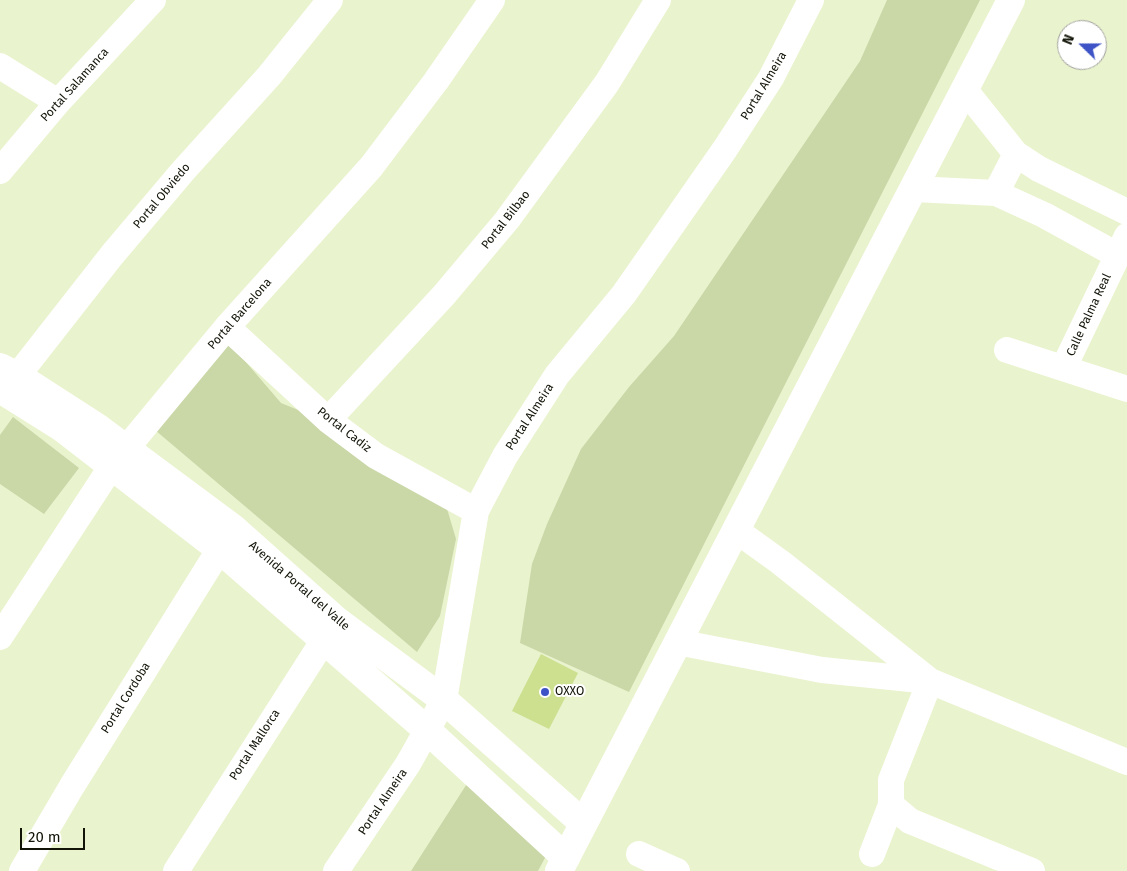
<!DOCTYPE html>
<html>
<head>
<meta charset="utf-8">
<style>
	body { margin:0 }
	#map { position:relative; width:1127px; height:871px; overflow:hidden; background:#e9f3ce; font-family:"Fira Sans",sans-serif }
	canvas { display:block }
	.north { position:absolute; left:1057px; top:20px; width:50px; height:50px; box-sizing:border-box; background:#fff; border:1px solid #a0a19c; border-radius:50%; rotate:292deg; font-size:14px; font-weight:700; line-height:20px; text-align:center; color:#111407 }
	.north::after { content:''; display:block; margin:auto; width:18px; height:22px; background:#3d53c6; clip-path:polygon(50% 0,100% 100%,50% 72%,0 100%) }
	.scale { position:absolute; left:20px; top:828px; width:65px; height:22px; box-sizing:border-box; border:2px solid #111407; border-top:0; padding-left:6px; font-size:15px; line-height:18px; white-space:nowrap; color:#111407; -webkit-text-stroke:4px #fff; paint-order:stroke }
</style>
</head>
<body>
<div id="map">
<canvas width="1127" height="871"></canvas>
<div class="north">N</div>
<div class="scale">20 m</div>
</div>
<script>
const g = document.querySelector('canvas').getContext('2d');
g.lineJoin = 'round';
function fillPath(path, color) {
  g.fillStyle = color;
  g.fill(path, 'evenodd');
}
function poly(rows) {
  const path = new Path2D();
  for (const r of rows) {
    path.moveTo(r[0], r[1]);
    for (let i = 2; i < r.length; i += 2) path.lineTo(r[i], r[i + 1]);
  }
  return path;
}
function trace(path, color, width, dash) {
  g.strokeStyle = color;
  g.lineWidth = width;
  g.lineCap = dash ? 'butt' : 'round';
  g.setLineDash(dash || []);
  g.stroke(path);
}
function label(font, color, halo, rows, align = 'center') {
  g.font = font + ' "Fira Sans",sans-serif';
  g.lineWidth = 4;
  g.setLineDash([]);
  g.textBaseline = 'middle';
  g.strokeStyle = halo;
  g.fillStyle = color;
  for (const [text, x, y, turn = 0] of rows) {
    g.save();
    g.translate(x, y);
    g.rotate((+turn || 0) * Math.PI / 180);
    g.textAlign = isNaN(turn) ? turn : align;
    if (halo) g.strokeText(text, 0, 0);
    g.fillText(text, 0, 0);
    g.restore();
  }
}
fillPath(poly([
	[887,0,980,0,629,692,520,643,532,564,547,524,581,449,629,387,674,336,860,61],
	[227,340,281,403,313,416,445,502,456,539,440,616,417,652,155,430],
	[13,417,79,468,44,514,0,484,0,435],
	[470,779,547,854,538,871,411,871]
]), '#cad7a7');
fillPath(poly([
	[541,654,578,673,549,729,512,711]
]), '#cce090');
trace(poly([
	[0,66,58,102],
	[965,90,1016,154,1039,169,1127,212],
	[0,171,58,102,153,0],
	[914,189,996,193,1044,215,1117,255],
	[996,193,1016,154],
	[227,327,328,420,376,456,476,511],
	[1007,350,1127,389],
	[1064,367,1127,236],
	[4,393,112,255,183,171,269,76,330,0],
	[328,420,444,295,507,220,607,83,658,0],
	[737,531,780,562,930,681,1127,762],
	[0,637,111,467,227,327,371,167,436,81,492,0],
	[677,642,822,670,930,681,891,780,891,805,910,821,1032,871],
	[639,854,677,871],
	[872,854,891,805],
	[22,871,72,786,231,531],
	[176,871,336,621],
	[336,871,408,764,444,700,476,511,505,456,557,375,624,294,725,149,771,78,811,0]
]), '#fff', 26);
trace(poly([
	[0,367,18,376,97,427,233,528,336,620,444,700,583,823],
	[0,389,62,428,219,549,428,731,566,858],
	[559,871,1011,0]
]), '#fff', 28);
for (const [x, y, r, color] of [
	[545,692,5,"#3d53c6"]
]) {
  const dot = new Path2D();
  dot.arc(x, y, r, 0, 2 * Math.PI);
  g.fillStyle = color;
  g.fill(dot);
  trace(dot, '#fff', 2);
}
label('12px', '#111407', '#fff', [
	["Portal Salamanca",75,85,-48],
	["Portal Almeira",764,86,-59],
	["Portal Obviedo",162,196,-50],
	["Portal Bilbao",506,220,-52],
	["Portal Barcelona",240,314,-49],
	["Calle Palma Real",1089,315,-65],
	["Portal Almeira",530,417,-57],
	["Portal Cadiz",344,430,38],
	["Avenida Portal del Valle",299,586,41],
	["Portal Cordoba",126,698,-58],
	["Portal Mallorca",255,745,-57],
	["Portal Almeira",383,802,-56]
]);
label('12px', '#111407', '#fff', [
	["OXXO",555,692]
], 'left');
</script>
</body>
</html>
